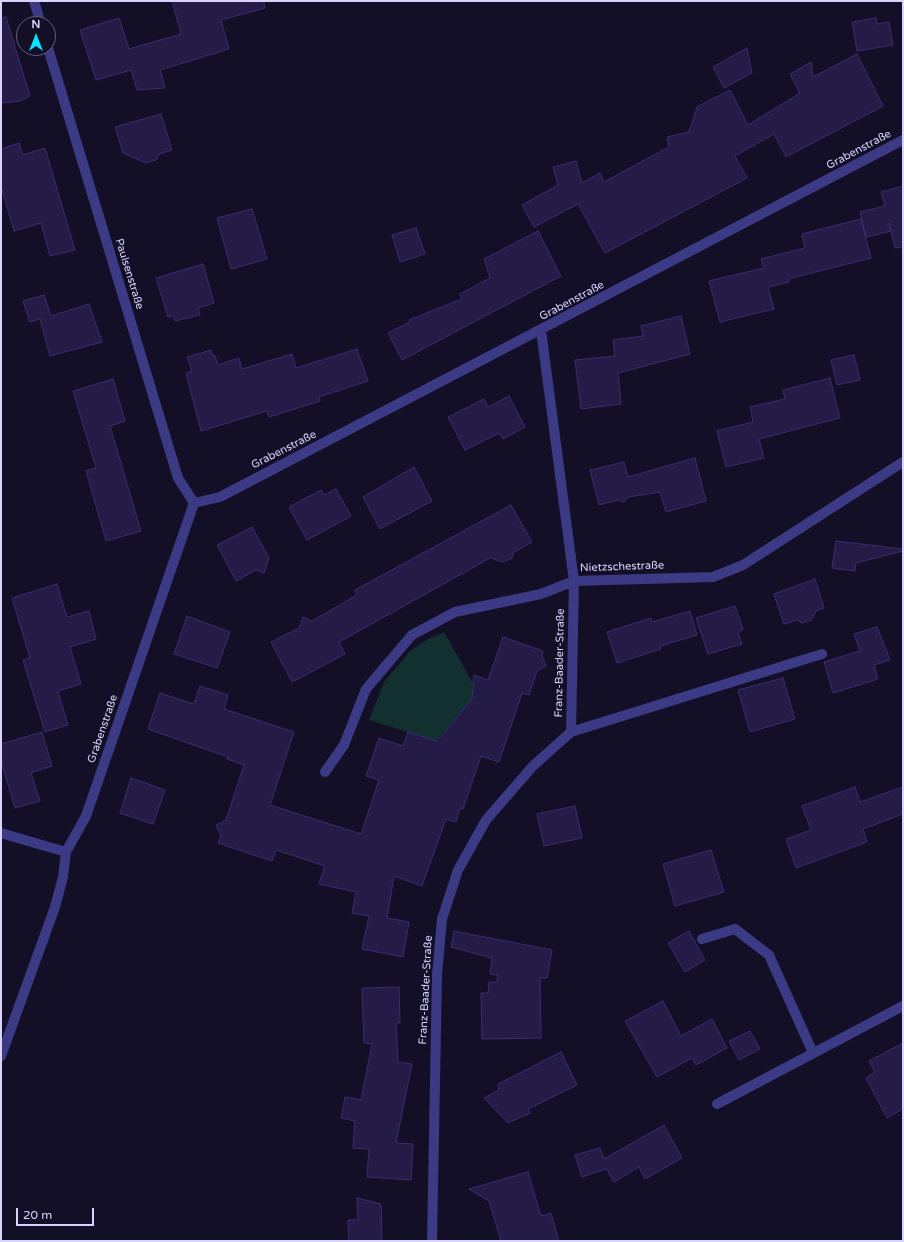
<!DOCTYPE html>
<html>
<head>
<meta charset="utf-8">
<style>
	body { margin:0 }
	#map { position:relative; width:904px; height:1242px; overflow:hidden; background:#130f26; font-family:"Varela Round",sans-serif }
	canvas { display:block }
	.frame { position:absolute; inset:0; border:2px solid #d9d4ff; pointer-events:none }
	.north { position:absolute; left:16px; top:16px; width:40px; height:40px; box-sizing:border-box; background:#130f26; border:1px solid #625e7d; border-radius:50%; rotate:0deg; font-size:11px; font-weight:700; line-height:16px; text-align:center; color:#d9d4ff }
	.north::after { content:''; display:block; margin:auto; width:14px; height:18px; background:#00e5ff; clip-path:polygon(50% 0,100% 100%,50% 72%,0 100%) }
	.scale { position:absolute; left:16px; top:1208px; width:78px; height:18px; box-sizing:border-box; border:2px solid #d9d4ff; border-top:0; padding-left:5px; font-size:12px; line-height:14px; white-space:nowrap; color:#d9d4ff; -webkit-text-stroke:3px #130f26; paint-order:stroke }
</style>
</head>
<body>
<div id="map">
<canvas width="904" height="1242"></canvas>
<div class="frame"></div>
<div class="north">N</div>
<div class="scale">20 m</div>
</div>
<script>
const g = document.querySelector('canvas').getContext('2d');
g.lineJoin = 'round';
function fillPath(path, color) {
  g.fillStyle = color;
  g.fill(path, 'evenodd');
}
function poly(rows) {
  const path = new Path2D();
  for (const r of rows) {
    path.moveTo(r[0], r[1]);
    for (let i = 2; i < r.length; i += 2) path.lineTo(r[i], r[i + 1]);
  }
  return path;
}
function trace(path, color, width, dash) {
  g.strokeStyle = color;
  g.lineWidth = width;
  g.lineCap = dash ? 'butt' : 'round';
  g.setLineDash(dash || []);
  g.stroke(path);
}
function label(font, color, halo, rows, align = 'center') {
  g.font = font + ' "Varela Round",sans-serif';
  g.lineWidth = 4;
  g.setLineDash([]);
  g.textBaseline = 'middle';
  g.strokeStyle = halo;
  g.fillStyle = color;
  for (const [text, x, y, turn = 0] of rows) {
    g.save();
    g.translate(x, y);
    g.rotate((+turn || 0) * Math.PI / 180);
    g.textAlign = isNaN(turn) ? turn : align;
    if (halo) g.strokeText(text, 0, 0);
    g.fillText(text, 0, 0);
    g.restore();
  }
}
fillPath(poly([
	[444,632,473,683,472,699,436,741,369,720,384,682,410,651,428,639]
]), '#12302f');
const building = poly([
	[172,1,264,1,265,8,221,20,229,49,160,70,165,88,137,90,131,70,96,80,80,30,119,18,129,49,181,34,172,1],
	[6,17,30,96,20,101,1,103,1,18,6,17],
	[876,18,877,24,889,22,893,45,857,51,852,22,876,18],
	[747,48,752,73,724,88,713,67,747,48],
	[857,54,883,106,786,157,774,134,735,156,747,178,605,253,578,204,534,227,522,205,558,185,553,167,576,161,582,183,600,173,604,182,669,147,667,137,689,132,697,107,730,90,748,125,800,93,790,74,811,62,813,77,857,54],
	[161,114,172,150,159,154,156,160,146,163,123,153,115,127,161,114],
	[19,143,23,155,45,148,75,250,50,256,41,223,14,231,1,186,1,149,19,143],
	[903,186,903,247,895,248,889,223,891,231,866,237,860,212,885,206,881,192,903,186],
	[252,209,267,259,231,269,217,218,252,209],
	[861,219,871,258,788,279,789,282,768,287,774,309,720,322,709,281,764,268,761,259,805,248,802,234,861,219],
	[416,228,425,254,400,262,392,235,416,228],
	[538,231,561,276,402,360,388,333,410,322,409,320,462,299,460,294,490,278,484,259,538,231],
	[203,264,214,303,198,308,200,315,175,321,173,316,168,317,156,278,203,264],
	[44,295,51,316,89,304,102,342,50,356,40,319,30,322,23,301,44,295],
	[681,316,690,354,618,373,621,404,581,409,575,360,615,356,613,340,643,336,641,326,681,316],
	[357,349,368,381,319,397,320,401,269,417,267,411,201,431,186,373,192,371,187,357,211,350,213,356,215,356,218,365,239,358,242,369,292,354,296,368,357,349],
	[854,355,860,380,837,385,831,360,854,355],
	[830,378,840,418,759,439,764,458,726,467,717,431,753,422,750,407,785,399,783,390,830,378],
	[113,379,125,421,110,426,141,531,106,541,86,471,96,468,73,391,113,379],
	[509,396,525,427,503,439,499,433,465,450,448,417,484,399,488,407,509,396],
	[695,458,706,501,666,512,660,492,628,497,624,502,618,500,599,505,590,470,624,462,628,477,695,458],
	[414,467,432,501,380,529,363,497,414,467],
	[336,489,351,516,307,540,289,507,321,490,324,495,336,489],
	[511,505,532,542,514,552,512,558,503,562,493,559,492,557,339,642,345,654,292,682,271,642,299,628,303,617,312,621,357,595,355,590,511,505],
	[252,527,269,558,264,573,256,570,236,581,217,545,252,527],
	[836,541,903,549,903,551,856,563,855,571,832,568,836,541],
	[815,579,824,608,816,611,811,620,802,623,797,620,784,624,774,594,815,579],
	[57,584,67,617,89,611,96,639,70,647,81,684,58,691,68,725,45,732,23,660,30,658,12,598,57,584],
	[735,606,743,629,738,633,742,644,708,654,696,618,735,606],
	[690,611,697,635,660,646,661,649,617,663,607,632,651,618,652,622,690,611],
	[187,616,230,632,217,668,174,654,187,616],
	[877,627,890,660,874,665,878,679,833,693,824,662,860,651,854,634,877,627],
	[503,637,543,651,542,656,546,666,537,671,529,695,522,693,499,762,481,756,463,809,460,808,456,822,446,819,422,886,394,876,387,918,409,922,403,957,362,949,369,916,352,913,356,892,319,884,325,866,276,850,272,861,218,843,221,835,216,825,226,820,244,765,227,759,228,757,148,729,160,693,194,704,200,686,228,695,224,709,294,732,270,805,361,834,379,780,366,776,379,738,403,746,408,732,437,741,472,699,474,675,488,680,503,637],
	[783,678,795,719,750,732,738,690,783,678],
	[42,732,52,766,31,773,40,801,15,808,1,761,1,744,42,732],
	[131,778,165,790,153,824,120,813,131,778],
	[855,787,860,802,903,787,903,814,863,829,867,842,796,868,786,839,811,830,802,806,855,787],
	[575,806,582,838,544,846,537,814,575,806],
	[711,850,724,892,675,906,663,864,711,850],
	[454,931,552,950,547,978,540,978,541,1038,482,1039,481,993,488,993,489,982,497,982,498,975,490,974,492,958,451,947,454,931],
	[689,931,705,960,685,972,668,943,689,931],
	[399,987,400,1023,396,1023,398,1062,412,1064,396,1143,413,1144,411,1180,367,1177,369,1149,353,1148,355,1121,341,1118,345,1097,361,1100,372,1044,364,1043,362,988,399,987],
	[663,1001,681,1036,712,1019,727,1048,696,1065,692,1058,657,1077,625,1021,663,1001],
	[750,1031,760,1049,739,1060,729,1041,750,1031],
	[903,1043,903,1109,887,1118,866,1078,875,1072,869,1061,903,1043],
	[561,1052,577,1085,528,1109,530,1113,508,1123,484,1098,499,1090,498,1084,561,1052],
	[664,1125,682,1158,645,1179,639,1167,614,1182,606,1168,606,1169,582,1177,575,1155,600,1148,604,1159,664,1125],
	[528,1172,541,1216,551,1213,559,1241,501,1241,489,1201,469,1189,528,1172],
	[357,1198,381,1204,382,1241,349,1241,348,1220,358,1220,357,1198]
]);
fillPath(building, '#241b47');
trace(building, '#3b2d73', 1);
trace(poly([
	[34,1,41,24],
	[48,48,178,478,194,503],
	[194,503,220,497,903,140],
	[571,732,822,654],
	[325,772,344,745,366,689,412,635,455,612,541,594,574,581,713,577,743,565,903,462],
	[1,833,66,852],
	[702,939,735,929,769,955,813,1053],
	[1,1056,55,907,63,877,66,852,86,816,194,503],
	[717,1104,903,1006],
	[432,1241,437,975,442,919,458,870,486,820,533,766,571,732,574,581,541,330]
]), '#3d3a85', 10);
label('11px', '#d9d4ff', '#130f26', [
	["Grabenstraße",859,150,-28],
	["Paulsenstraße",129,274,73],
	["Grabenstraße",572,301,-28],
	["Grabenstraße",284,450,-27],
	["Nietzschestraße",622,567,-2],
	["Franz-Baader-Straße",560,663,-89],
	["Grabenstraße",103,729,-71],
	["Franz-Baader-Straße",426,990,-87]
]);
</script>
</body>
</html>
